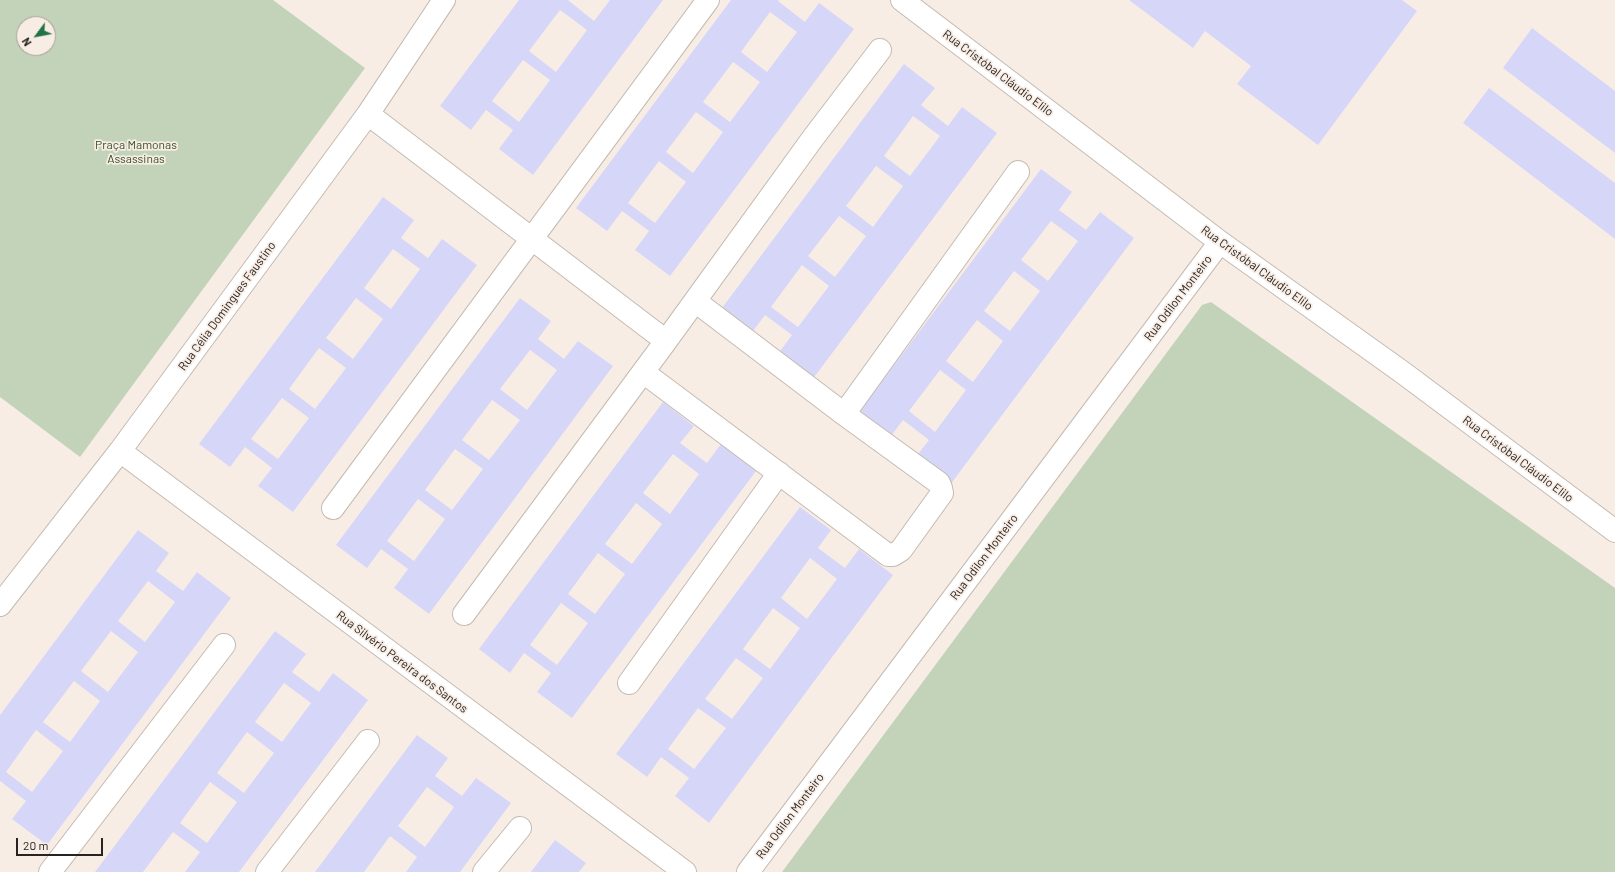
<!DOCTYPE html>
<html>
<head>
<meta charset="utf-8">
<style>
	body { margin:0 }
	#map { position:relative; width:1615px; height:872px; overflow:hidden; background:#f8ede5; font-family:Barlow,sans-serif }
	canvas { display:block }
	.north { position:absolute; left:16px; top:16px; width:40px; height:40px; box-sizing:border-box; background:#f8ede5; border:1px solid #a49c96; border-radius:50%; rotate:238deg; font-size:11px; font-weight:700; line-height:16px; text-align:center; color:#272320 }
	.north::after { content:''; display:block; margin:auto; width:14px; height:18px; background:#227344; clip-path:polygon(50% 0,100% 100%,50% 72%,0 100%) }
	.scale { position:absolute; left:16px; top:838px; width:87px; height:18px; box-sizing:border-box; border:2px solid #272320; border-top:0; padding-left:5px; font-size:12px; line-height:14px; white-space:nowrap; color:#272320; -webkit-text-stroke:3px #f8ede5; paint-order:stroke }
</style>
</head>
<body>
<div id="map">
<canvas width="1615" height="872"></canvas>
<div class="north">N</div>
<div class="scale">20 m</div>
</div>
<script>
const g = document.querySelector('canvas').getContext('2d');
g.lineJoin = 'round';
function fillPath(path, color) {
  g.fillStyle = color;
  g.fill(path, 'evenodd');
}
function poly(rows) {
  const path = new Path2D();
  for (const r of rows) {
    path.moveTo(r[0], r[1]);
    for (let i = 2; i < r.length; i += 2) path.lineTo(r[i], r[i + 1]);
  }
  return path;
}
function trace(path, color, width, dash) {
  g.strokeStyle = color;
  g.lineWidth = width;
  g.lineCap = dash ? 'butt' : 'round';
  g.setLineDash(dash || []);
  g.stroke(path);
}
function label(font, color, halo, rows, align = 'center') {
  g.font = font + ' Barlow,sans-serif';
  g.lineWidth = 3.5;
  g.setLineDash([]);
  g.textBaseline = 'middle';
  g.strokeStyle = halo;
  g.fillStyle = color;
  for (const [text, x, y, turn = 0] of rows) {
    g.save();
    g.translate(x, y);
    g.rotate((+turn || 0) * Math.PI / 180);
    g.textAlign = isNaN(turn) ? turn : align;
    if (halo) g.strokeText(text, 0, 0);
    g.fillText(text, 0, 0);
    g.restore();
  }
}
fillPath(poly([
	[0,0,273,0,365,68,80,457,0,397],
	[24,24,48,24,48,48,24,48],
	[1211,302,1615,588,1615,872,782,872,1202,305]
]), '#c2d3ba');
fillPath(poly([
	[519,0,568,0,594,21,610,0,663,0,533,175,499,149,513,130,486,110,471,130,440,106],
	[560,10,587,30,556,72,529,51],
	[523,60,550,80,519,122,492,101],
	[731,0,779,0,778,1,805,22,819,3,854,29,670,276,635,250,649,231,622,211,607,231,576,208],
	[770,12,797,32,767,72,741,52],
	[733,62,760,82,730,122,703,102],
	[696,112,723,132,693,173,666,152],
	[659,161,686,182,655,223,628,203],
	[1129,0,1402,0,1417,11,1318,145,1237,84,1251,66,1205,31,1193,48],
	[1532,28,1615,91,1615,153,1503,68],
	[904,64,935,88,921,105,948,126,962,107,997,133,812,380,778,354,792,335,765,315,750,335,719,312],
	[913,116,940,136,910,176,884,156],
	[876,166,903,186,873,227,846,206],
	[839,216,866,236,835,277,808,256],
	[802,265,829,286,798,327,771,307],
	[1489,88,1615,183,1615,239,1463,123],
	[1041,169,1072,192,1059,210,1086,230,1100,212,1134,238,950,485,915,458,929,440,903,420,888,440,856,416],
	[1051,221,1078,241,1048,281,1021,260],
	[1014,271,1040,291,1010,331,984,311],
	[977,320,1003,341,973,382,946,361],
	[940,370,966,390,935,432,909,411],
	[383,197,414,220,401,238,428,258,442,239,477,265,293,512,258,486,272,468,245,447,230,467,199,444],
	[393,249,420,269,391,309,364,288],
	[356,298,383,319,353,359,326,338],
	[319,348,346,368,315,409,289,389],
	[282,398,309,418,278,459,251,439],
	[520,298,551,321,538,339,564,359,578,341,613,366,429,614,394,588,408,569,381,549,367,568,336,545],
	[530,350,557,370,527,410,500,389],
	[492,400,520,420,489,460,462,440],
	[455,449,483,469,452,510,425,490],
	[418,499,445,519,414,561,387,541],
	[663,402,694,426,680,443,707,463,721,444,756,471,572,718,537,692,551,673,524,653,510,673,479,649],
	[673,454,699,474,670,514,643,493],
	[636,503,662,524,632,564,605,544],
	[598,553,625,574,595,614,568,594],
	[561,603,588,623,557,665,530,645],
	[800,507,831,530,818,548,845,568,859,549,893,575,709,823,675,796,689,778,661,757,647,777,616,754],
	[810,558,837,579,807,619,781,598],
	[773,608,800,628,770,669,743,649],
	[736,658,763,678,732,719,705,699],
	[698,708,726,728,694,769,668,749],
	[138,530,169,553,156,571,183,591,197,572,231,598,47,845,12,819,26,801,0,781,0,715],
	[148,581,175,602,145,642,118,621],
	[111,631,138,652,108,692,81,671],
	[74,681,100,701,70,742,43,722],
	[36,730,63,751,32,792,6,772],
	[275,631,306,654,292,672,319,692,333,673,368,700,239,872,185,872,200,852,173,832,143,872,95,872],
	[284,683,311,703,282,742,255,722],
	[247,732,274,753,244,793,217,773],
	[210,782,237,802,207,843,180,823],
	[417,735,448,758,435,776,462,796,476,778,511,803,460,872,406,872,417,857,390,836,364,872,315,872],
	[427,787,454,807,425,847,398,826],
	[555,840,586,863,579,872,531,872]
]), '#d6d7f8');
const minor = poly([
	[902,0,1220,242,1402,372,1615,531],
	[368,114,666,341],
	[643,372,888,555,893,555,901,550,942,493,941,488,939,483,844,414,695,301],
	[844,414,1018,172],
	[120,451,685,872],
	[333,508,708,0],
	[0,605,120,451,368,114,444,0],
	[464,614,666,341,813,138,880,50],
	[629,683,779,473],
	[50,872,224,645],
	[267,872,368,741],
	[484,872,520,828],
	[748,872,1220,242]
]);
trace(minor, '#c4bab1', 24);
trace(minor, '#fff', 22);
label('12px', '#272320', '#f8ede5', [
	["Rua Cristóbal Cláudio Elilo",998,73,37],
	["Rua Cristóbal Cláudio Elilo",1257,268,36],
	["Rua Odilon Monteiro",1178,298,-53],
	["Rua Célia Domingues Faustino",227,306,-54],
	["Rua Cristóbal Cláudio Elilo",1518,459,37],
	["Rua Odilon Monteiro",984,557,-53],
	["Rua Silvério Pereira dos Santos",402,662,37],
	["Rua Odilon Monteiro",790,816,-53]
]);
label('12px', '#344f24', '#f8ede5', [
	["Praça Mamonas",136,145],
	["Assassinas",136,159]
]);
</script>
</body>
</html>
